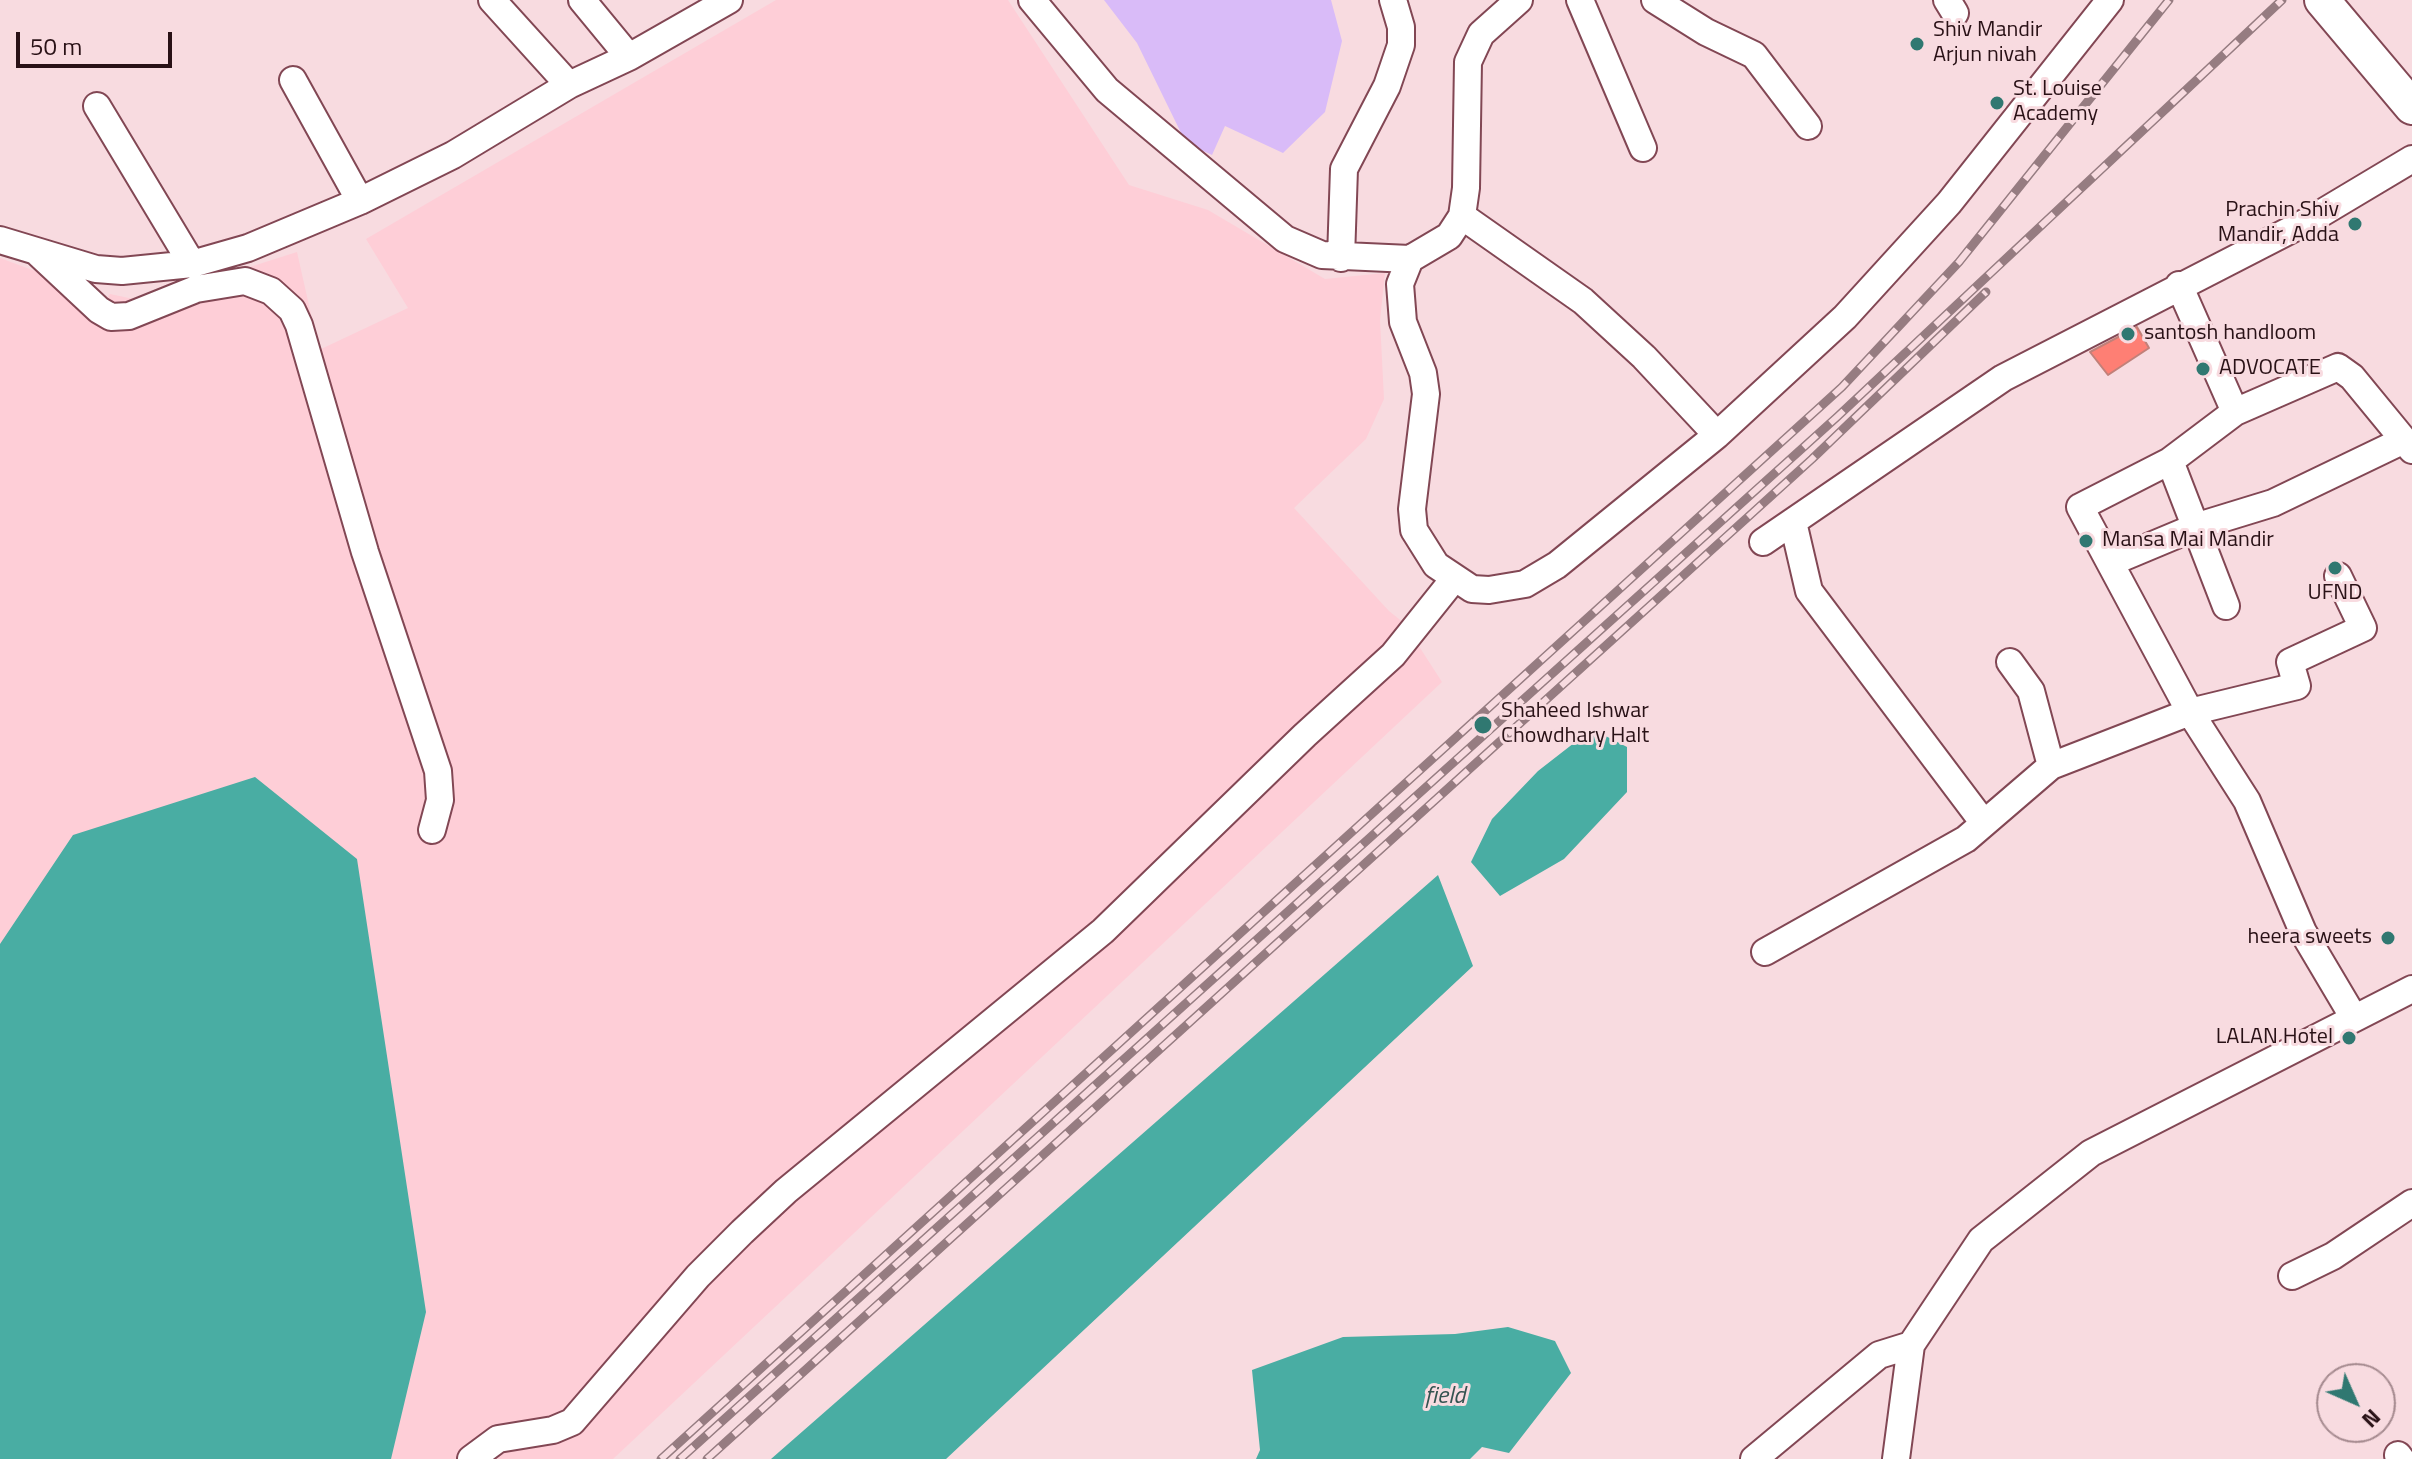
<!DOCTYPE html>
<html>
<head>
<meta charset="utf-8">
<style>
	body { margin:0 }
	#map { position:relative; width:2412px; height:1459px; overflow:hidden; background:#f8dbe0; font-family:"Titillium Web",sans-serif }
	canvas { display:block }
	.north { position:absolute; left:2316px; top:1363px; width:80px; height:80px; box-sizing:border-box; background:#f8dbe0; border:2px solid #a58a8f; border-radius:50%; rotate:135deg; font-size:22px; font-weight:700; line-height:32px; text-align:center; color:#291116 }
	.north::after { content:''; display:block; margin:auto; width:28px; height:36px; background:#307871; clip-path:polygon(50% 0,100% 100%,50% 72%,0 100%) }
	.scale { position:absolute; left:16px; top:32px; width:156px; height:36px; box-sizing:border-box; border:4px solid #291116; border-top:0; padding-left:10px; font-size:24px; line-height:28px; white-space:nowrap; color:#291116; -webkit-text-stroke:6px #f8dbe0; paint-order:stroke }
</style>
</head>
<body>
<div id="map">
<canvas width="2412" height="1459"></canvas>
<div class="north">N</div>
<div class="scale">50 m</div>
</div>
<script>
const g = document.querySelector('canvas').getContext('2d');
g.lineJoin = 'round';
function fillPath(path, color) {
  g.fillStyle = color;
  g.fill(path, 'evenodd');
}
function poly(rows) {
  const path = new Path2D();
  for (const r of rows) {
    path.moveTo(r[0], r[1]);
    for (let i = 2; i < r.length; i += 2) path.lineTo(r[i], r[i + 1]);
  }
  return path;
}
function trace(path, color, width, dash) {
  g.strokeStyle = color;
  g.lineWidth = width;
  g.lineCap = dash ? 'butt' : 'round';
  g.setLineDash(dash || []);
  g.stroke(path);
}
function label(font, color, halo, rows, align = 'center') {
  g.font = font + ' "Titillium Web",sans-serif';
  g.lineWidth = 6;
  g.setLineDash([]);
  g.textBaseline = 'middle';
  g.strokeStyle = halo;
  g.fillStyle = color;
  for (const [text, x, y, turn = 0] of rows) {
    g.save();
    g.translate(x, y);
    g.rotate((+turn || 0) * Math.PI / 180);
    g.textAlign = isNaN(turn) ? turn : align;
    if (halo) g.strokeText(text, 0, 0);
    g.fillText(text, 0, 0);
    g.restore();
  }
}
fillPath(poly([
	[776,0,1008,0,1129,185,1208,210,1325,279,1385,273,1380,320,1384,399,1366,439,1294,508,1389,611,1404,623,1442,682,613,1459,0,1459,0,258,46,275,99,310,110,294,143,301,297,252,319,350,408,308,366,239]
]), '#feced7');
fillPath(poly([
	[1104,0,1331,0,1342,41,1325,112,1283,153,1225,126,1212,155,1186,143,1137,43]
]), '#d9bbf8');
fillPath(poly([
	[1592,729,1627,747,1627,792,1564,859,1500,896,1471,862,1492,819,1538,771],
	[255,777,357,859,426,1312,391,1459,0,1459,0,944,73,835],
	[1438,875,1473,966,946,1459,771,1459],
	[1508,1327,1555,1341,1571,1373,1509,1453,1482,1447,1470,1459,1256,1459,1260,1450,1252,1370,1343,1337,1455,1334]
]), '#49ada3');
const building = poly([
	[2137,327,2149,348,2108,375,2090,352,2137,327]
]);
fillPath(building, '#fe7f74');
trace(building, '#c18079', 2);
const minor = poly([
	[492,0,569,85],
	[582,0,629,57],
	[1032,0,1107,90,1285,239,1322,255,1410,259],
	[1519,0,1481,34,1468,62,1466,188,1462,216,1449,236,1410,259,1400,284,1403,322,1423,373,1426,394,1412,509,1414,530,1436,565,1472,589,1489,590,1525,584,1557,565,1717,435,1845,317,1949,203,2110,0],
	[1580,0,1643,148],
	[1655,0,1706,32,1754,55,1808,126],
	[1947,0,1955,13],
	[293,80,360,201],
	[97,106,192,264],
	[1462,216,1583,301,1644,357,1717,435],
	[0,240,96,269,122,271,192,264,248,248,360,201,453,155,569,85,629,57,729,0],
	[38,253,99,310,111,317,129,316,196,289,245,281,271,291,292,310,299,325,365,552,438,771,440,800,432,830],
	[1341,258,1344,169,1387,86,1401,45,1401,27,1393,0],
	[2179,285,2235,412],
	[2170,461,2226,606],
	[1793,522,1809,591,1983,822],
	[1763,542,2003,378,2310,220,2412,159],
	[2112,562,2198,526,2273,503,2404,440],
	[2051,766,2190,712,2297,686,2290,662,2363,628,2338,576],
	[1765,952,1966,839,2051,766,2031,691,2010,662],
	[2354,1018,2303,932,2247,801,2190,712,2080,507,2170,461,2235,412,2338,367,2352,377,2412,450],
	[2292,1276,2333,1256,2412,1203],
	[2398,1455,2401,1459],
	[471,1459,498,1439,553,1430,572,1422,698,1276,742,1232,786,1191,1103,931,1305,735,1393,655,1453,580],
	[1754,1459,1879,1355,1911,1345],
	[1896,1459,1911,1345,1981,1240,2091,1153,2412,989]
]);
const major = poly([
	[2322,0,2412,107]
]);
trace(minor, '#824754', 30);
trace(major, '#824754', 38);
trace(minor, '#fff', 26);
trace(major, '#fff', 34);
const rail = poly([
	[661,1459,1842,387,1959,262,2169,0],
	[680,1459,1837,417,2282,0],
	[707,1459,1812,459,1986,292]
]);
trace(rail, '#967c81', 9);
trace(rail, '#f8dbe0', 6, [18]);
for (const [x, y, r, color] of [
	[1917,44,8,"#307871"],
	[1997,103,8,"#307871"],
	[2355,224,8,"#307871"],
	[2128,334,8,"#307871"],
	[2203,369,8,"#307871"],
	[2086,541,8,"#307871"],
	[2335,568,8,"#307871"],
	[1483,725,10,"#307871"],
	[2388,938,8,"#307871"],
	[2349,1038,8,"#307871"]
]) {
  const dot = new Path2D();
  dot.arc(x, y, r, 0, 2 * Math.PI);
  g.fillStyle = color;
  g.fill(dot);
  trace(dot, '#f8dbe0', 3);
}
label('22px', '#291116', '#f8dbe0', [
	["Shiv Mandir",1933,31],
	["Arjun nivah",1933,56],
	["St. Louise",2013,90],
	["Academy",2013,115],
	["Prachin Shiv",2339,211,"right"],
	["Mandir, Adda",2339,236,"right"],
	["santosh handloom",2144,334],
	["ADVOCATE",2219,369],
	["Mansa Mai Mandir",2102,541],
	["UFND",2335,594,"center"],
	["Shaheed Ishwar",1501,712],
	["Chowdhary Halt",1501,737],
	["heera sweets",2372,938,"right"],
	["LALAN Hotel",2333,1038,"right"]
], 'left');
label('italic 24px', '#345350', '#f8dbe0', [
	["field",1445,1397]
]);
</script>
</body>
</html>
